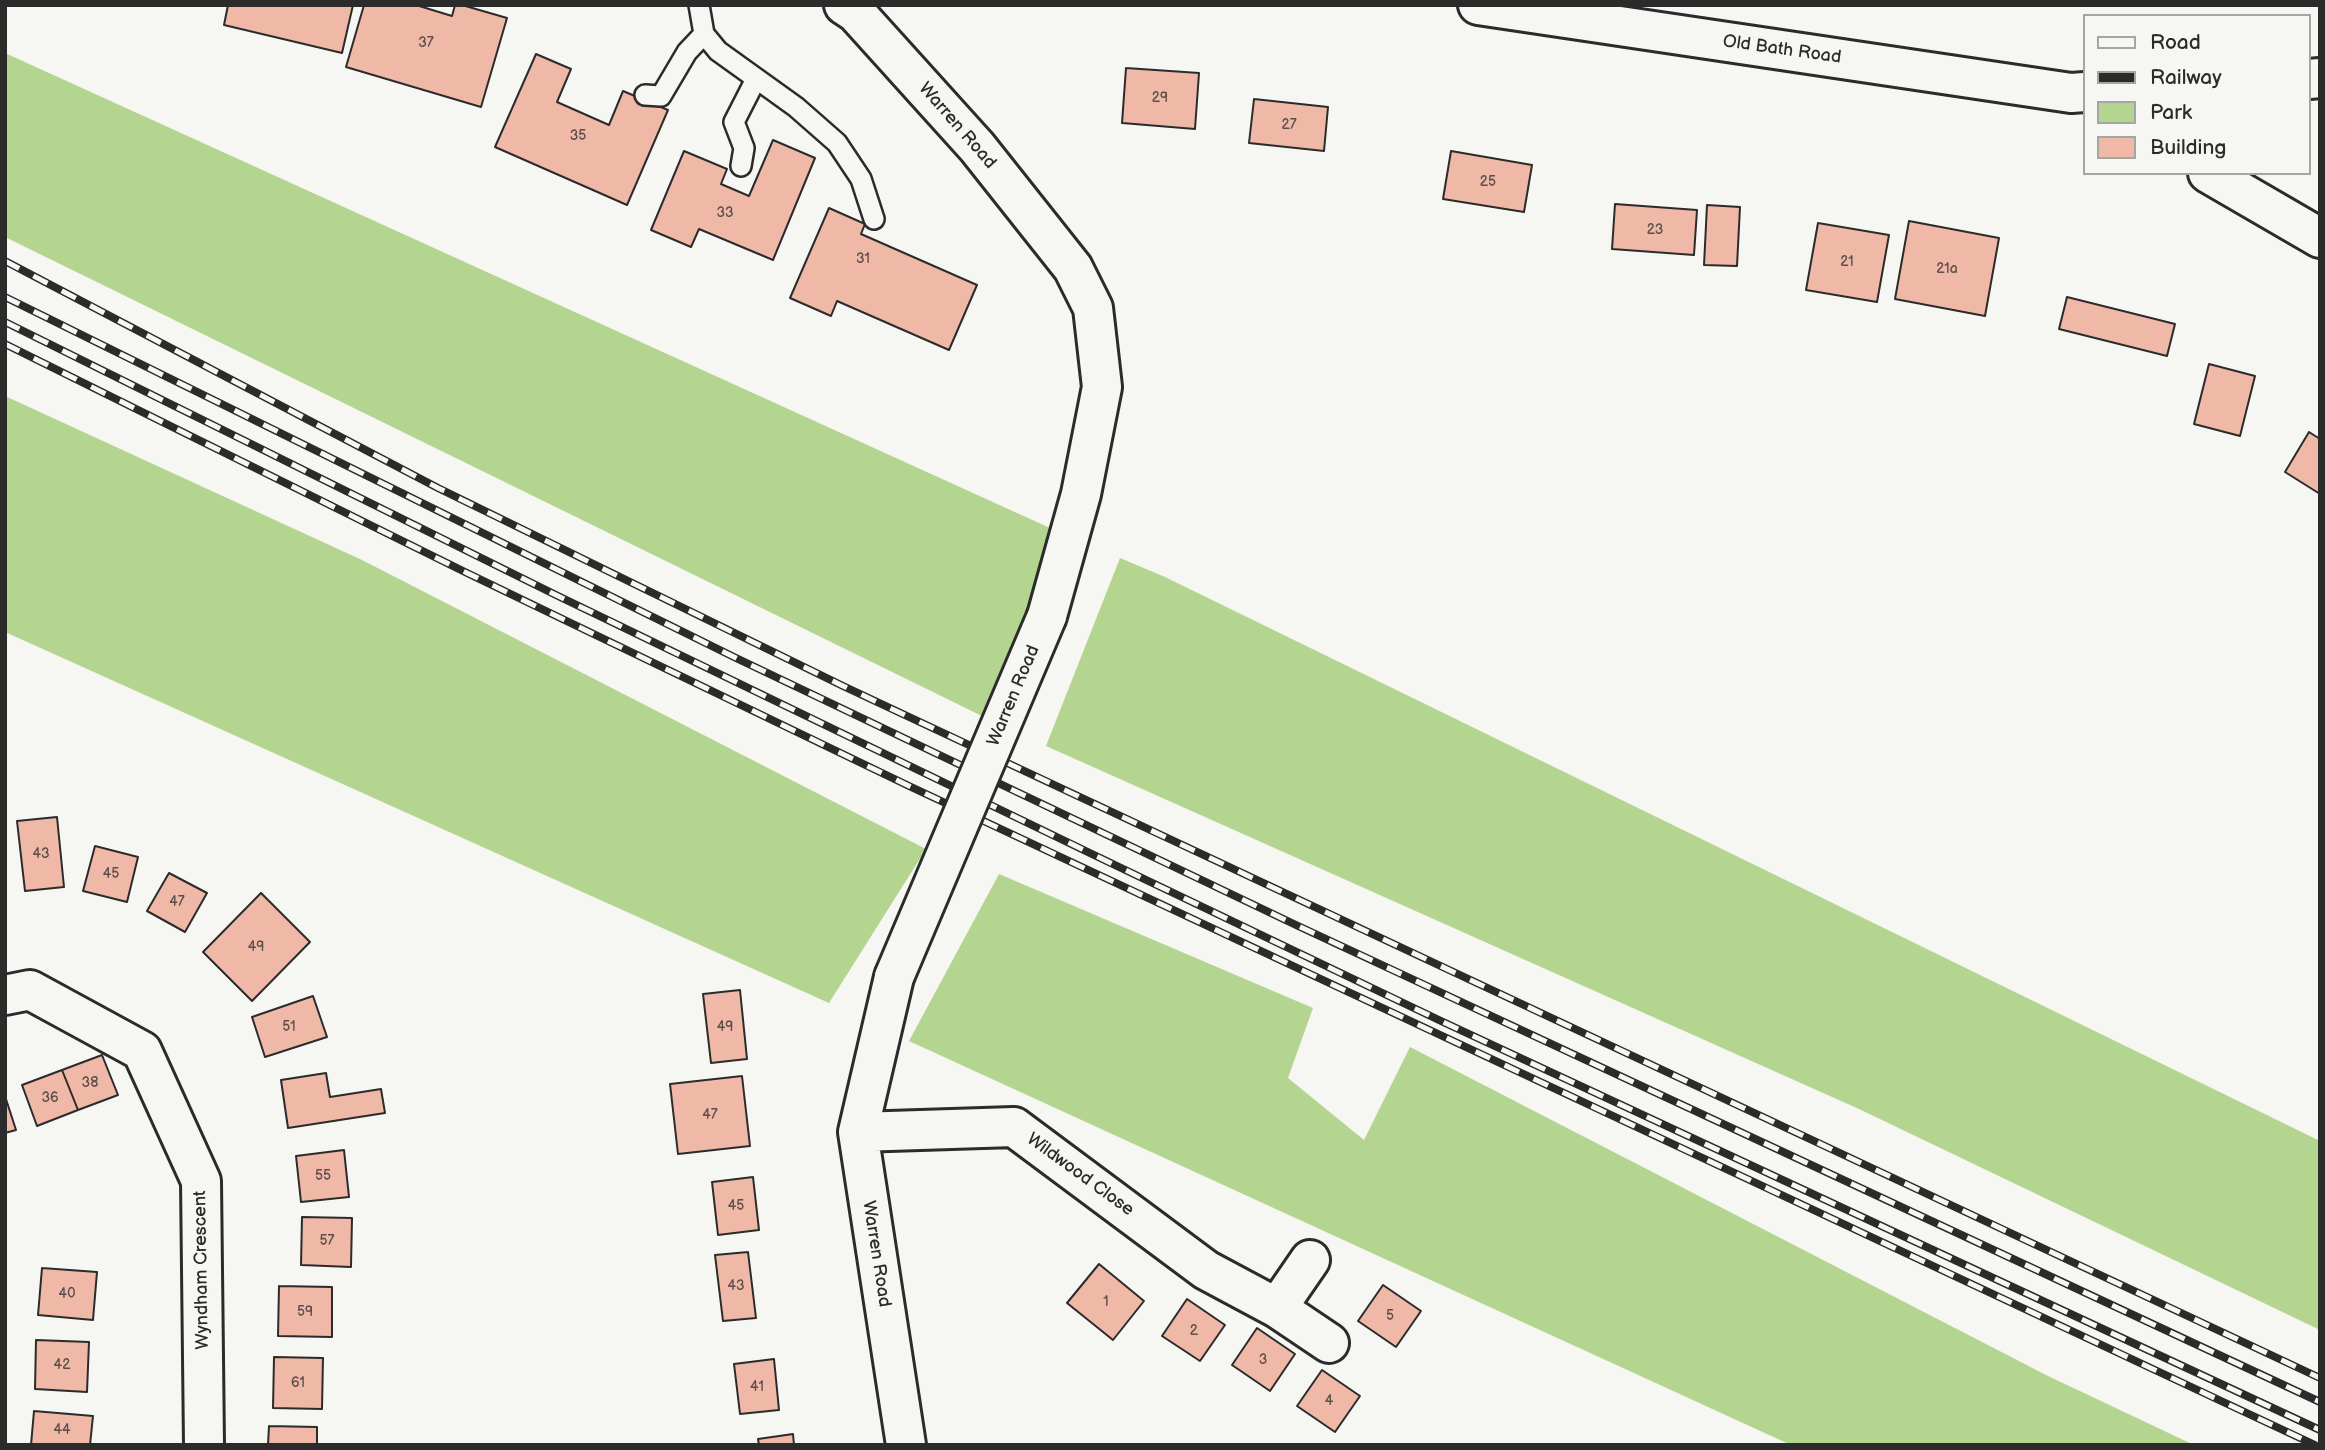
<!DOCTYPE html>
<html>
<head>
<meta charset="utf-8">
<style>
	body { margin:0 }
	#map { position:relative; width:2325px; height:1450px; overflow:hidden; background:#f6f6f2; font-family:"Balsamiq Sans",sans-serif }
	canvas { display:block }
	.frame { position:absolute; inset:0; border:7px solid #2b2b2b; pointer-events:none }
	.legend { position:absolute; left:2083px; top:14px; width:228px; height:161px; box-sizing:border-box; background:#f6f6f2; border:2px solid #a5a5a2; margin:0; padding:9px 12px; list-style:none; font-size:21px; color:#2b2b2b }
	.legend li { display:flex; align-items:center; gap:14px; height:35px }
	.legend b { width:35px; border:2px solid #a5a5a2 }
</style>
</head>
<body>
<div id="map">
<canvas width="2325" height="1450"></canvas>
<div class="frame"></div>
<ul class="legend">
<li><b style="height:9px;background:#f6f6f2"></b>Road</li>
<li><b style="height:9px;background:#2b2b2b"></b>Railway</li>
<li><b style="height:19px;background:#b3d58f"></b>Park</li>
<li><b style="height:19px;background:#f0b8a7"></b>Building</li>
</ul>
</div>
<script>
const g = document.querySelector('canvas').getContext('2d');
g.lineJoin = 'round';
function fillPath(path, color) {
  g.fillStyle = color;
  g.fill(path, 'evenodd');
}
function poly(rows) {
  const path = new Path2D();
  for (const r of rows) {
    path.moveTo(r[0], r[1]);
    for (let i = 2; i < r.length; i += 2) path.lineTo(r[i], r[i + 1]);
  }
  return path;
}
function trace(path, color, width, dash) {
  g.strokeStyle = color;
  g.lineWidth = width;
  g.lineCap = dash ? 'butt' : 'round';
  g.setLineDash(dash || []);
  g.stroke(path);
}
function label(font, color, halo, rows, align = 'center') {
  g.font = font + ' "Balsamiq Sans",sans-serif';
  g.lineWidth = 5;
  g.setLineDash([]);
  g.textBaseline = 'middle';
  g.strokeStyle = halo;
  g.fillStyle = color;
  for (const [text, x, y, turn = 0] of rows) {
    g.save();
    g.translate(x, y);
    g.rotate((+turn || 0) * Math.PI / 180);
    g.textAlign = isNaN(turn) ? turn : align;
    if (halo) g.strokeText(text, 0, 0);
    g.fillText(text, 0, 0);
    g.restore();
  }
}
fillPath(poly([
	[5,53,1061,533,986,718,5,237],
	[5,396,362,560,926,849,829,1003,5,632],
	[1120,558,1165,577,2320,1141,2320,1330,1859,1109,1046,746],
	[999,874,1313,1008,1288,1078,1364,1140,1410,1047,2048,1376,2194,1445,1791,1445,909,1041]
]), '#b3d58f');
const building = poly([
	[228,5,353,5,342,53,224,25,228,5],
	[364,5,416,5,452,16,455,5,462,5,507,18,481,107,346,67,364,5],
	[536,54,571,69,557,102,609,125,623,91,668,110,627,205,495,147,536,54],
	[1126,68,1199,73,1195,129,1122,123,1126,68],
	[1254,99,1328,107,1324,151,1249,143,1254,99],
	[773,140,815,158,773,260,699,229,691,247,651,230,684,151,727,169,721,184,749,196,773,140],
	[1451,151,1532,165,1524,212,1443,199,1451,151],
	[1615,204,1697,210,1694,255,1612,249,1615,204],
	[1707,205,1740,207,1737,266,1704,265,1707,205],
	[829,208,865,224,861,234,977,285,949,350,837,301,831,316,790,298,829,208],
	[1909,221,1999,238,1985,316,1895,299,1909,221],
	[1818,223,1889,235,1877,302,1806,290,1818,223],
	[2067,297,2175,324,2167,356,2059,329,2067,297],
	[2209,364,2255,376,2240,436,2194,424,2209,364],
	[2309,432,2320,439,2320,494,2285,472,2309,432],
	[57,817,64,887,25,891,17,821,57,817],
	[95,846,138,857,127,902,83,891,95,846],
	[169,873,207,893,185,932,147,911,169,873],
	[261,893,310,942,252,1001,203,952,261,893],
	[740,990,747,1059,711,1063,703,994,740,990],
	[313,996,327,1037,265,1057,252,1017,313,996],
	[102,1055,118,1095,78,1110,62,1070,102,1055],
	[62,1070,78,1110,37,1126,22,1085,62,1070],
	[326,1073,330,1097,381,1089,385,1113,288,1128,281,1080,326,1073],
	[742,1076,750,1146,678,1154,670,1084,742,1076],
	[5,1096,16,1130,5,1133,5,1096],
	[344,1150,349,1197,301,1202,296,1156,344,1150],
	[753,1177,759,1230,718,1235,712,1182,753,1177],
	[302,1217,352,1218,351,1267,301,1265,302,1217],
	[748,1252,756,1318,723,1321,715,1255,748,1252],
	[1099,1264,1144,1301,1113,1340,1067,1303,1099,1264],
	[42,1268,97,1272,93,1320,38,1315,42,1268],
	[1383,1285,1421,1311,1396,1347,1358,1321,1383,1285],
	[279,1286,332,1287,332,1337,278,1336,279,1286],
	[1187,1299,1225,1325,1200,1361,1162,1336,1187,1299],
	[1257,1328,1295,1354,1270,1391,1232,1365,1257,1328],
	[36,1340,89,1342,87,1392,35,1389,36,1340],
	[274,1357,323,1358,322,1409,273,1408,274,1357],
	[774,1359,779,1410,740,1414,734,1364,774,1359],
	[1322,1370,1360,1396,1335,1432,1297,1406,1322,1370],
	[34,1411,93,1416,90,1445,31,1445,34,1411],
	[269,1426,317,1427,317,1445,268,1445,269,1426],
	[793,1434,794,1445,759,1445,758,1439,793,1434]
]);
fillPath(building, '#f0b8a7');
trace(building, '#2b2b2b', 2);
const lane = poly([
	[699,5,704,34,718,51,796,107,837,143,861,179,874,219],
	[645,95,661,96,687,52,704,34],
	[741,166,744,148,734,122,756,79]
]);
const street = poly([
	[844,5,856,13,977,147,1073,268,1093,308,1102,387,1081,494,1047,616],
	[1478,5,2071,93,2085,92],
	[2309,79,2320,78],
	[2208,173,2320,238],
	[894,977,858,1132,906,1445],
	[5,995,30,990,142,1051,201,1181,204,1445],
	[858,1132,1014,1127,1206,1270,1277,1308,1329,1343],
	[1277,1308,1310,1260]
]);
trace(lane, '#2b2b2b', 24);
trace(street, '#2b2b2b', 44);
trace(lane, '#f6f6f2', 19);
trace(street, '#f6f6f2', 38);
const rail = poly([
	[5,261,438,488,843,686,2320,1378],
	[5,297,736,658,1296,925,2320,1402],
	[5,322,556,595,1094,855,1441,1021,2320,1430],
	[5,344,467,573,909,786,2315,1445]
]);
trace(rail, '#2b2b2b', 8);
trace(rail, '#f6f6f2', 5, [16]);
const streetBridge = poly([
	[894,977,1047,616]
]);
trace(streetBridge, '#2b2b2b', 44, []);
trace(streetBridge, '#f6f6f2', 38);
label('14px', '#5c4e4a', null, [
	["37",426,43],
	["29",1160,98],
	["27",1289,125],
	["35",578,136],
	["25",1488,182],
	["33",725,213],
	["23",1655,230],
	["31",863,259],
	["21",1847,262],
	["21a",1947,269],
	["43",41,854],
	["45",111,874],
	["47",177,902],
	["49",256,947],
	["51",289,1027],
	["49",725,1027],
	["38",90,1083],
	["36",50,1098],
	["47",710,1115],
	["55",323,1176],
	["45",736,1206],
	["57",327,1241],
	["43",736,1286],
	["40",67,1294],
	["1",1106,1302],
	["59",305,1312],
	["5",1390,1316],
	["2",1194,1331],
	["3",1263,1360],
	["42",62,1365],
	["61",298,1383],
	["41",757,1387],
	["4",1329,1401],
	["44",62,1430]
]);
label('18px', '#2b2b2b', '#f6f6f2', [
	["Old Bath Road",1782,50,8],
	["Warren Road",957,126,49],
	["Warren Road",1014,696,-67],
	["Wildwood Close",1080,1175,36],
	["Warren Road",876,1254,81],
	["Wyndham Crescent",202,1270,-91]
]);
</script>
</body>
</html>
